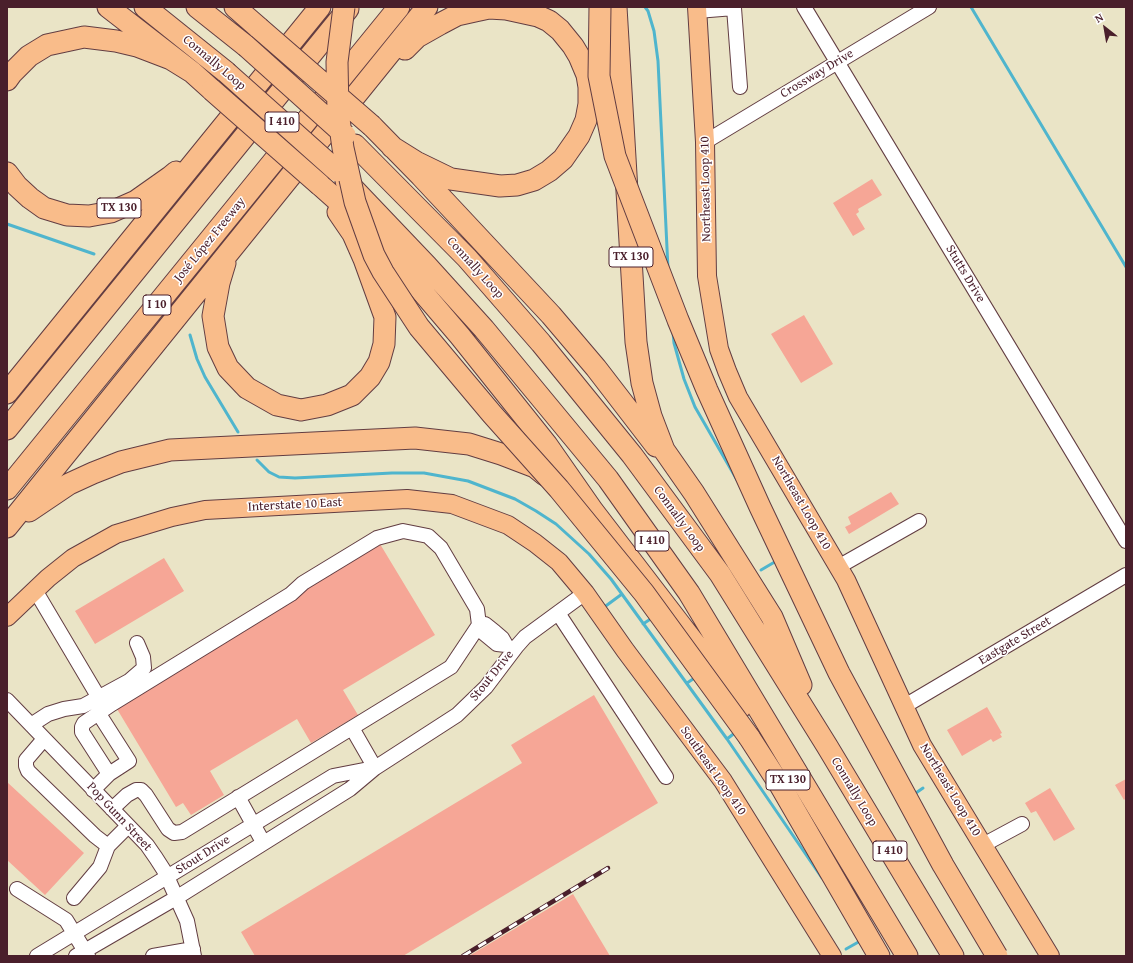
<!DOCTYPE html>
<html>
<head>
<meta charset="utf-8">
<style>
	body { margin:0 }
	#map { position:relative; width:1133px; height:963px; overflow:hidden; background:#eae4c6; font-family:"Gentium Book Plus",serif }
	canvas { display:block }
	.frame { position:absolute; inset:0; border:8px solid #4a1f2b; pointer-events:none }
	.north { position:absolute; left:1085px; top:8px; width:40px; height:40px; -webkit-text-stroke:3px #fff; paint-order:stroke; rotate:329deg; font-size:11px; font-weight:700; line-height:16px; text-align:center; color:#4a1f2b }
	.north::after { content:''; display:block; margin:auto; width:14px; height:18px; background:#4a1f2b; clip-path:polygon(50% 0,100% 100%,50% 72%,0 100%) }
</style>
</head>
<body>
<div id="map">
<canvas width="1133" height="963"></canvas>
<div class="frame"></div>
<div class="north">N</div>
</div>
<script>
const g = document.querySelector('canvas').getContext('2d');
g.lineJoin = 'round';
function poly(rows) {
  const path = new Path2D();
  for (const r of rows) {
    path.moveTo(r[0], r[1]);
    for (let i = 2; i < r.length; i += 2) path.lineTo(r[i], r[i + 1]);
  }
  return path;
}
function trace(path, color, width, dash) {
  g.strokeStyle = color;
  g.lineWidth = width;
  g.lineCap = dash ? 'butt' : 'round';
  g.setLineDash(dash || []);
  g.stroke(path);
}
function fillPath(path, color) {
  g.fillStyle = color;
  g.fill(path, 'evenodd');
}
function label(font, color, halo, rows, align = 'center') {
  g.font = font + ' "Gentium Book Plus",serif';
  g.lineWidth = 3;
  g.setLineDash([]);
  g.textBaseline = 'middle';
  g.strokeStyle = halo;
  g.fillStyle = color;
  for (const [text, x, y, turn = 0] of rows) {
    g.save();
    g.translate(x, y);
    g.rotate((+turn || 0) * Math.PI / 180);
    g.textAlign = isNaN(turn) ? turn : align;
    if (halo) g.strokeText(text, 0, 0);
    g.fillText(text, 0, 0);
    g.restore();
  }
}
trace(poly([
	[645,7,648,11,654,31,658,61,668,269],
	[971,7,1126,267],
	[7,224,94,254],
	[673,332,674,343,684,379,695,407,737,480],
	[190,335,197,359,205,377,238,432],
	[257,460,269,472,279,477,295,478,392,473,424,473,468,481,515,499,536,511,556,524,589,554,611,579,727,739,822,878],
	[761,570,778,560],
	[603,608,622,594],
	[643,624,652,618],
	[687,683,696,677],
	[727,739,736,732],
	[913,795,923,788],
	[846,949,862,940]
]), '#4fb5cd', 3);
fillPath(poly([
	[872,179,882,195,858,209,859,212,856,214,865,229,853,236,833,203],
	[804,315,833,364,801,383,771,334],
	[891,492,899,504,849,534,845,527,851,524,848,517],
	[380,544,435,635,343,690,358,715,311,743,297,719,210,771,224,795,191,815,183,803,176,807,114,704],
	[164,558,184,591,95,644,75,611],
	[594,695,658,803,403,956,255,956,241,932,522,763,511,745],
	[987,707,1002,733,1000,734,1002,737,993,742,991,739,962,756,947,730],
	[1126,779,1126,798,1124,800,1115,785],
	[7,782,84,853,45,895,7,860],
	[1050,788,1075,829,1054,841,1036,811,1031,813,1025,803],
	[573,894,610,956,469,956]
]), '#f6a696');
const minor = poly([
	[804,7,1126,541],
	[697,11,734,8,740,87],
	[705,142,929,7],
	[838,567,919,521],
	[35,590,99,698],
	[558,613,666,777],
	[506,645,497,644,480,630,479,625,485,624,495,632,502,638,506,645,513,651],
	[7,700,147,845,156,858,165,872,187,921,194,956],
	[903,707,1126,575],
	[31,725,48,714,64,709,83,706,129,681,144,668,143,657,137,643],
	[352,728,375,768],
	[44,739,26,760,26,766,28,771,95,836,108,846,128,826],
	[109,774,82,732,82,727,84,723,112,704,291,594,303,583,377,538,403,531,428,536,441,548,477,609,479,625,451,667,182,832,174,833,168,829,146,795,141,790,136,790,127,795,112,809],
	[93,790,109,774,129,761,99,714],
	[238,797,263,842],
	[983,845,1022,824],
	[17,889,66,920,88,956],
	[74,898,100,867,108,846],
	[37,956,333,776,374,768],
	[76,956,176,898,350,789,375,768,457,715,486,687,517,646,525,637,585,593],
	[153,956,193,949]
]);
const major = poly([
	[697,7,705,142,707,276,719,349,727,371,738,397,846,580,922,745,1050,956],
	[7,617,48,578,73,558,116,534,172,517,205,510,407,499,452,504,508,525,535,543,559,562,585,593,625,650,723,781,832,956]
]);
const highway = poly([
	[108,7,192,72,212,90],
	[145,7,226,72],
	[197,7,246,46],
	[235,7,259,28],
	[616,7,636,342,642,383,651,416,664,450,694,493,772,617,801,685],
	[7,80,12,73,29,56,47,45,84,37,116,41,137,46,171,59,192,72],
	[372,126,421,176,551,315,596,368,656,446],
	[355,145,467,258,541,343,632,455,720,574,827,746,953,956],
	[392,147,416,162,451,179,500,186,517,185,534,180,549,171,563,159,579,136,586,120,589,104,589,87,587,75,579,56,573,46,560,30,549,21,538,16,506,9,489,8,475,11,457,15,440,24,417,37,405,49],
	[7,173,17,186,30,198,44,208,67,215,89,216,111,212,136,201,170,177,176,172],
	[346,181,427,266,484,329,608,479,689,593,907,956],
	[320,185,367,227,460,336,547,445,593,511,698,648,740,708],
	[225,263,219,283,213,316,218,347,228,368,247,388,277,405,301,410,327,405,352,395,370,377,379,362,384,344,385,317,364,259,353,234,338,212],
	[7,393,320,7],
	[7,429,348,9],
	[7,489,399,7],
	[29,511,69,484,93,473,121,462,170,450,415,438,469,444,501,454,535,467,545,475],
	[7,527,427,7],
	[749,737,780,785,879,956]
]);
trace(minor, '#623d42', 16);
trace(major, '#623d42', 20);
trace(highway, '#623d42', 23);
trace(minor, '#fff', 14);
trace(major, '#f9bc8a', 18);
trace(highway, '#f9bc8a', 21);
const rail = poly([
	[463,956,608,868]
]);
trace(rail, '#4a1f2b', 4.5);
trace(rail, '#fff', 3, [9]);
const highwayBridge = poly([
	[344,7,337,62,338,112,343,148,355,202,374,255,383,272,419,327,492,414,559,489,644,593,749,737],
	[600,7,599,76,615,156,678,320,707,390,760,507,839,673,943,865,997,956],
	[259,28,372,126],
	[246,46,345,135],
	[226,72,337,171],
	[212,90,320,185]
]);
trace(highwayBridge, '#623d42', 23, []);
trace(highwayBridge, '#f9bc8a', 21);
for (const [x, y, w] of [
	[282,122,34],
	[119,208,44],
	[631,257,44],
	[157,305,28],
	[652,541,34],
	[788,780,44],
	[890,851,34]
]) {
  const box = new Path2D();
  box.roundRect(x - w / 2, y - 10, w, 20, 3);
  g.fillStyle = '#fff';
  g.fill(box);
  trace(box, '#4a1f2b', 1);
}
label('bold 12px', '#4a1f2b', null, [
	["I 410",282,122],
	["TX 130",119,208],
	["TX 130",631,257],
	["I 10",157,305],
	["I 410",652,541],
	["TX 130",788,780],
	["I 410",890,851]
]);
label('13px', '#4a1f2b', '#fff', [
	["Connally Loop",214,63,40],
	["Crossway Drive",817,74,-31],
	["Northeast Loop 410",706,189,-91],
	["José López Freeway",210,240,-51],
	["Connally Loop",475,268,48],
	["Stutts Drive",965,274,59],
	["Northeast Loop 410",801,503,60],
	["Interstate 10 East",295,505,-3],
	["Connally Loop",679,519,54],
	["Eastgate Street",1015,641,-31],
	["Stout Drive",492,676,-51],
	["Southeast Loop 410",713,771,55],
	["Northeast Loop 410",950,790,59],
	["Connally Loop",854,792,59],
	["Pop Gunn Street",119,817,47],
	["Stout Drive",203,855,-32]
]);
</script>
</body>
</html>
